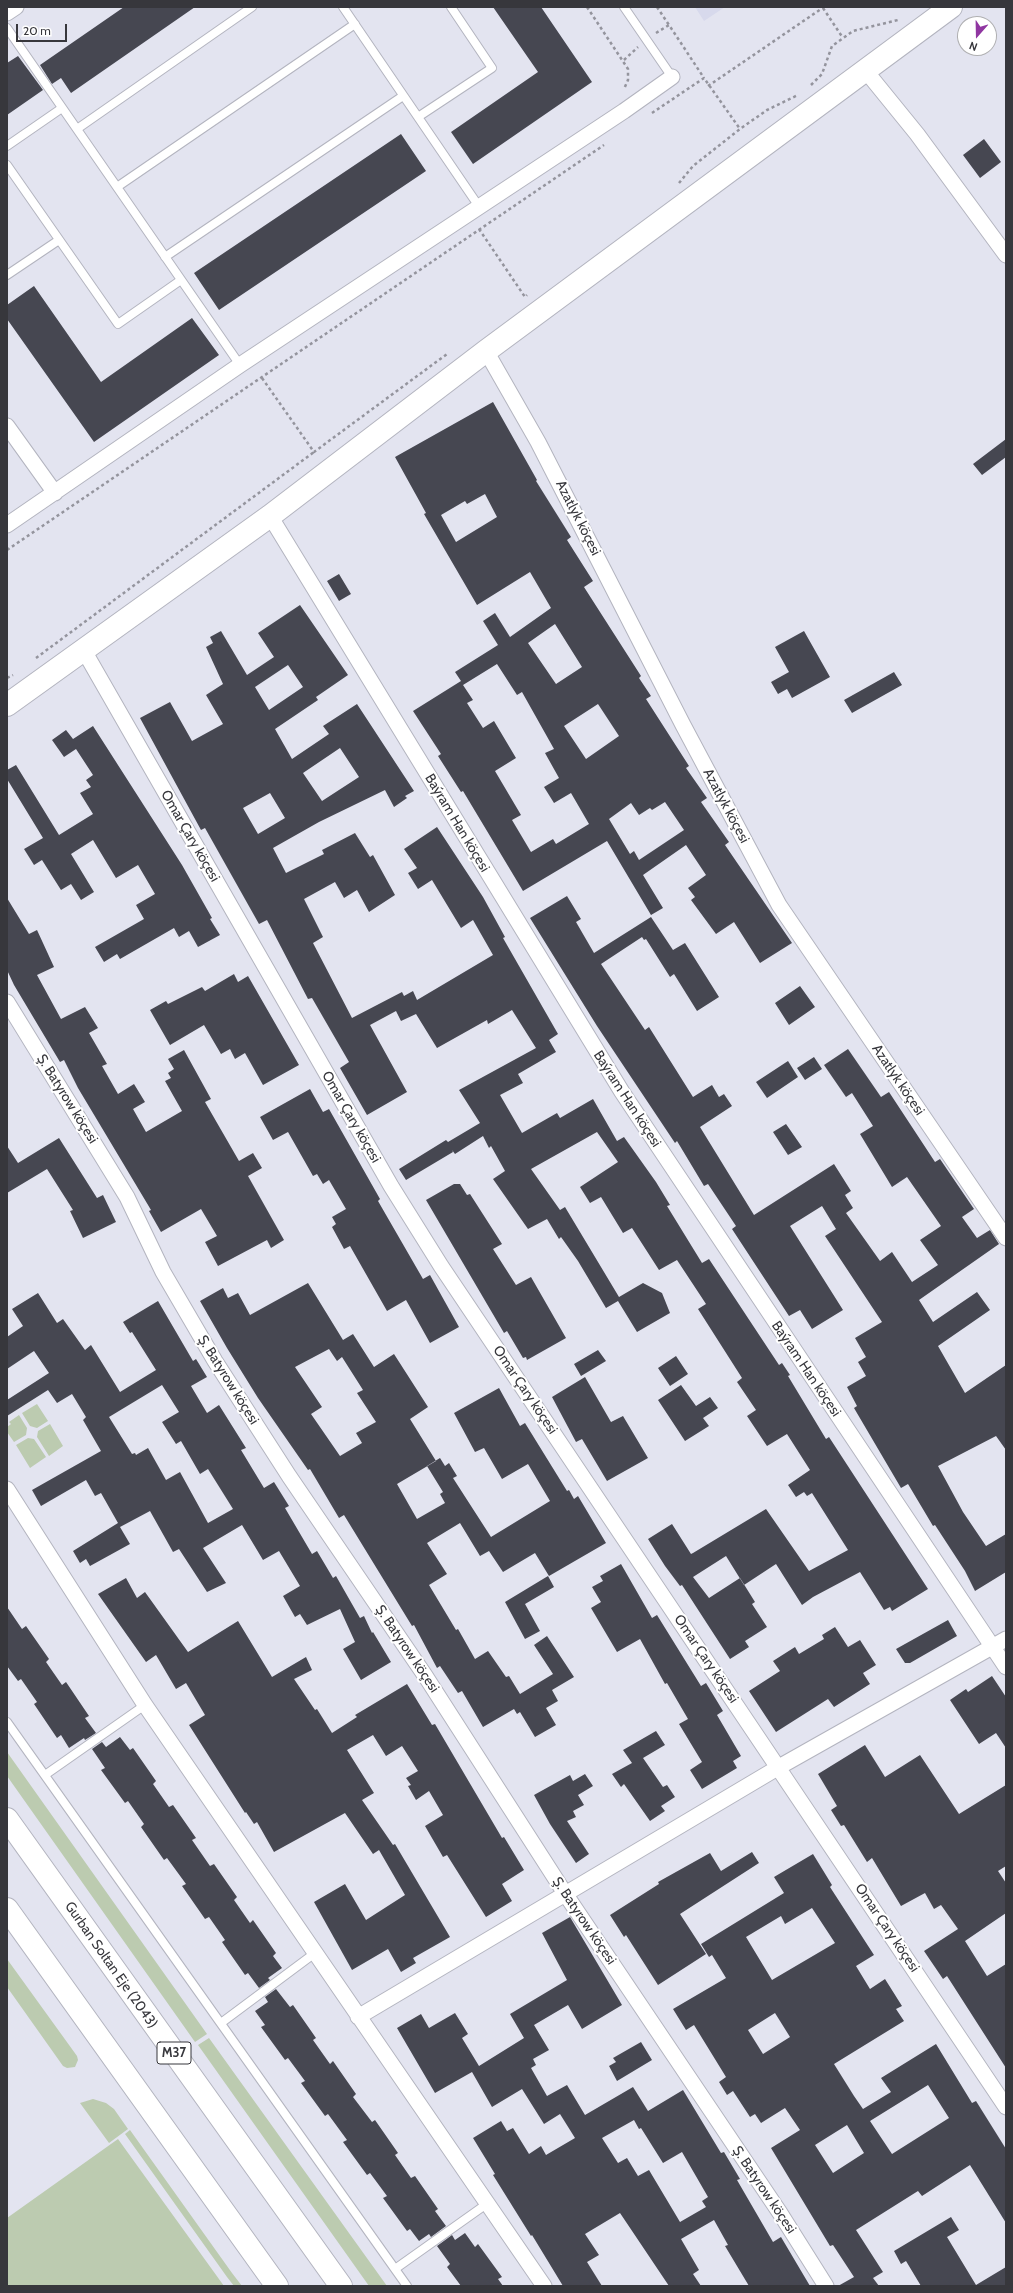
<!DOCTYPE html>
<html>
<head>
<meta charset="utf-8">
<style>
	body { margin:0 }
	#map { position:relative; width:1013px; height:2293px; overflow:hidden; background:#e3e4f0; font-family:Cabin,sans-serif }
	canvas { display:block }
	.frame { position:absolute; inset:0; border:8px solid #37373c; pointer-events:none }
	.north { position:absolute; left:957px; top:16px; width:40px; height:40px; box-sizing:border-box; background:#fff; border:1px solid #afafb1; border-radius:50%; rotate:200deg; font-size:11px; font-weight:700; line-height:16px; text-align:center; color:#37373c }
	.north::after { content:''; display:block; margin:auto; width:14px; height:18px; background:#9036a1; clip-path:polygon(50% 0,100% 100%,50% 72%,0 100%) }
	.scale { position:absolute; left:16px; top:24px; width:51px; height:18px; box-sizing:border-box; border:2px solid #37373c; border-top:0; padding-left:5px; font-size:12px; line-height:14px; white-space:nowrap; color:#37373c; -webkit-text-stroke:3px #fff; paint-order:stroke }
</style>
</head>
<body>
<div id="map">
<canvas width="1013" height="2293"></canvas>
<div class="frame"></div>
<div class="north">N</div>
<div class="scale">20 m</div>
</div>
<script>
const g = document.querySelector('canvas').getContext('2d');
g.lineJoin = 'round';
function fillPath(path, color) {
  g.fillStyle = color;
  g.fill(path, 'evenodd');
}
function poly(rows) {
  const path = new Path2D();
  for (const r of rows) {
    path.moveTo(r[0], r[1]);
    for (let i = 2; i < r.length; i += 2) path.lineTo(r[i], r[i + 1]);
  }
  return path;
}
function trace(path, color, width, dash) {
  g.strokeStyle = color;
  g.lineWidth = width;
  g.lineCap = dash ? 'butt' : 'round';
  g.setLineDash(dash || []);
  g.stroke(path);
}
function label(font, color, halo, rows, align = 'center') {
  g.font = font + ' Cabin,sans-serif';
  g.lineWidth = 4;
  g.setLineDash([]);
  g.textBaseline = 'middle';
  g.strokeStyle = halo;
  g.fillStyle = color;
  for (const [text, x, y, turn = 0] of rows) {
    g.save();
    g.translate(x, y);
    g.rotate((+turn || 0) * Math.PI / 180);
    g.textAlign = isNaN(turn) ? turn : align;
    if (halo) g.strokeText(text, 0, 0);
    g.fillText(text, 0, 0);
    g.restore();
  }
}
fillPath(poly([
	[695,7,725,7,704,21]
]), '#d7d9ec');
fillPath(poly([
	[37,1404,48,1421,37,1428,30,1426,22,1413],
	[19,1415,27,1428,26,1435,14,1442,7,1432,7,1427,11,1424,9,1422],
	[50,1424,63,1446,49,1456,37,1437,38,1431],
	[28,1438,34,1439,46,1457,30,1468,16,1445],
	[7,1752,207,2034,195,2042,7,1776],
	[7,1959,77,2056,78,2060,75,2067,67,2068,63,2066,7,1987],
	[209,2038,387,2286,369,2286,198,2045],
	[93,2099,106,2103,114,2109,128,2129,109,2143,80,2103],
	[130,2130,232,2273,242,2286,234,2286,227,2277,125,2134],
	[118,2139,224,2286,7,2286,7,2218]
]), '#bccbb0');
fillPath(poly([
	[124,7,195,7,71,93,61,78,52,84,40,65],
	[493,7,541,7,592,82,473,164,451,132,538,72],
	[18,56,43,90,7,115,7,63],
	[401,134,426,171,219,310,194,273],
	[984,139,1001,162,980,178,963,155],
	[34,286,101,382,192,318,219,355,94,442,7,319,7,305],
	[493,402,537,480,536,481,571,537,567,540,593,581,584,587,641,676,639,678,651,696,646,699,689,766,686,768,707,798,701,802,729,842,725,845,792,943,760,963,734,922,716,934,691,900,695,897,688,888,706,875,686,845,643,875,663,908,651,915,607,841,523,891,463,791,461,792,438,756,441,754,413,711,461,681,455,672,498,645,483,621,495,613,510,637,551,608,530,572,477,605,424,514,426,513,395,457],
	[485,494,497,517,456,542,441,515,465,501,467,504],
	[555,624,582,667,556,684,528,643],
	[497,664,517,695,522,692,554,749,545,753,559,778,544,787,554,803,571,793,589,824,556,844,553,839,531,852,512,820,521,815,495,771,516,758,494,721,483,728,467,703,473,700,463,685],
	[598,704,619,736,586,759,564,726],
	[665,802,684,830,639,860,634,851,630,854,609,819,631,803,639,815,650,808,652,810],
	[1006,439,1006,457,982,475,973,464],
	[339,574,351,594,339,601,327,581],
	[300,605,348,675,316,697,318,700,275,729,292,759,329,734,323,726,357,704,414,791,405,796,407,798,394,807,385,790,319,822,273,848,286,873,324,854,322,850,355,833,370,857,373,855,395,895,369,912,357,890,344,898,335,882,304,899,323,937,313,943,352,1018,402,992,404,996,413,991,417,1000,493,955,473,920,461,928,432,880,418,889,408,873,417,868,404,849,437,827,483,897,505,937,503,938,558,1034,549,1040,556,1052,518,1074,523,1083,500,1095,522,1133,557,1113,560,1118,593,1099,617,1141,624,1137,656,1182,670,1205,667,1206,702,1263,709,1259,779,1365,782,1363,790,1375,788,1376,826,1439,829,1437,928,1589,892,1611,890,1607,884,1610,860,1572,813,1597,802,1605,776,1564,744,1585,726,1556,693,1577,709,1598,740,1578,755,1602,752,1604,767,1627,745,1641,749,1647,730,1659,682,1585,680,1586,665,1566,648,1539,672,1524,691,1554,693,1553,766,1509,809,1571,848,1550,812,1493,807,1496,804,1492,796,1497,788,1485,810,1470,787,1434,767,1446,747,1416,756,1410,737,1382,742,1378,698,1309,706,1304,677,1260,659,1270,632,1228,623,1233,601,1197,590,1203,580,1187,618,1162,597,1132,531,1169,560,1210,565,1207,619,1297,643,1283,662,1293,670,1313,637,1332,618,1301,606,1308,578,1261,561,1237,559,1239,547,1219,528,1229,493,1179,505,1171,491,1146,489,1148,483,1136,455,1154,452,1150,453,1152,406,1180,399,1169,446,1140,448,1142,480,1123,459,1090,536,1048,512,1010,488,1024,487,1020,437,1048,416,1014,401,1021,396,1011,370,1025,407,1092,367,1115,340,1068,349,1062,312,998,308,999,267,920,259,924,205,828,201,830,140,718,170,702,192,741,223,724,206,695,223,684,206,647,213,643,210,637,221,631,247,675,274,657,258,633],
	[288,665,303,687,269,710,255,687],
	[340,748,359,777,322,801,303,773],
	[270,793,285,818,258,834,243,808],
	[804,631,830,677,792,698,787,689,778,694,771,682,789,672,775,647],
	[894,672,902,685,852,713,844,700],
	[93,726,182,865,212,918,210,919,220,935,198,947,189,931,179,937,174,928,120,959,117,954,104,962,95,947,144,919,136,905,155,894,138,865,116,878,93,840,71,854,94,892,81,900,71,884,61,890,42,860,34,865,24,849,43,838,7,779,7,770,16,765,59,835,93,814,80,793,91,787,86,780,93,775,76,749,64,757,52,740,66,730,73,739],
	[567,896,581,919,576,922,594,953,651,917,673,950,685,943,719,997,697,1011,674,974,670,977,646,939,644,940,642,937,601,964,645,1030,649,1027,693,1097,712,1085,719,1097,724,1094,732,1106,700,1127,754,1215,834,1164,851,1191,845,1195,853,1208,846,1213,880,1261,892,1252,912,1282,938,1265,920,1240,941,1226,907,1177,892,1187,860,1134,873,1126,852,1093,846,1097,824,1065,848,1049,881,1097,889,1092,935,1162,940,1159,974,1209,962,1217,977,1238,990,1230,999,1244,919,1300,933,1322,977,1292,990,1310,938,1346,965,1393,1006,1365,1006,1450,996,1436,938,1466,963,1512,986,1546,1006,1534,1006,1572,975,1591,965,1571,935,1525,933,1526,908,1484,901,1488,854,1408,857,1406,847,1387,866,1376,858,1362,866,1357,855,1338,882,1322,825,1236,836,1229,822,1206,790,1226,843,1310,812,1329,800,1310,789,1316,732,1229,736,1226,708,1184,704,1186,677,1141,675,1143,597,1026,530,918],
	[7,898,29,934,37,930,54,967,37,975,61,1019,85,1007,98,1028,89,1033,107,1064,102,1066,118,1094,134,1084,145,1102,133,1109,146,1132,182,1111,165,1081,171,1078,168,1073,174,1069,168,1059,184,1050,211,1099,205,1102,239,1161,253,1153,262,1168,248,1176,284,1240,271,1248,267,1240,218,1266,205,1242,217,1236,201,1209,161,1232,149,1211,151,1210,78,1088,64,1060,60,1062,14,985,7,970],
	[234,974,238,982,248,976,299,1065,263,1085,245,1053,235,1059,230,1049,221,1054,204,1025,170,1045,150,1010,166,1001,168,1004,202,987,205,991],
	[800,986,815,1007,789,1025,775,1003],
	[814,1057,822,1069,805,1080,797,1068],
	[788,1061,798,1077,767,1098,756,1082],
	[310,1089,323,1112,329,1109,380,1199,378,1201,423,1279,430,1275,459,1327,430,1343,406,1300,387,1311,350,1246,344,1249,332,1227,336,1224,332,1217,346,1209,329,1180,323,1184,317,1174,313,1176,288,1132,273,1140,260,1117],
	[786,1124,802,1147,788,1155,773,1132],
	[59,1138,97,1198,103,1195,116,1222,83,1238,70,1211,73,1210,47,1169,7,1193,7,1146,18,1163],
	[454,1184,460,1184,467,1195,470,1194,502,1244,493,1249,516,1285,531,1277,566,1338,527,1360,526,1357,523,1358,507,1331,504,1333,426,1200],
	[308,1283,343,1340,353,1334,374,1367,394,1354,428,1407,410,1419,436,1461,397,1484,417,1519,445,1503,440,1494,443,1492,427,1466,440,1458,445,1466,449,1463,457,1476,453,1478,491,1537,550,1501,528,1464,502,1479,484,1448,475,1452,454,1413,499,1388,520,1426,525,1423,567,1491,569,1490,574,1499,578,1496,606,1543,549,1576,535,1553,503,1572,489,1551,480,1556,460,1523,427,1543,447,1574,429,1585,456,1630,458,1629,475,1659,488,1651,506,1677,509,1676,520,1694,553,1674,534,1645,547,1636,574,1677,552,1690,558,1701,546,1708,556,1725,535,1737,520,1712,517,1714,514,1709,483,1727,462,1691,458,1693,440,1666,437,1668,414,1625,412,1626,344,1515,339,1518,310,1469,308,1470,258,1398,227,1348,200,1301,223,1288,228,1298,238,1293,250,1315],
	[329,1349,337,1361,342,1357,363,1390,357,1393,376,1422,356,1433,362,1443,340,1456,311,1414,322,1407,295,1367],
	[38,1293,57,1323,63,1319,85,1350,91,1345,120,1392,156,1370,132,1332,130,1333,123,1322,158,1301,193,1361,196,1359,207,1377,191,1386,207,1413,219,1405,246,1448,241,1450,264,1488,274,1482,289,1506,285,1508,312,1554,317,1551,333,1578,336,1576,360,1618,364,1616,372,1633,373,1632,391,1662,361,1680,343,1649,355,1642,340,1609,307,1625,300,1614,295,1617,283,1596,300,1586,279,1551,263,1560,242,1525,203,1548,226,1583,207,1592,179,1549,173,1552,150,1511,120,1527,130,1544,90,1566,86,1559,80,1563,73,1551,118,1523,101,1493,95,1496,86,1480,41,1506,32,1490,101,1451,83,1420,86,1417,72,1394,57,1403,48,1390,7,1416,7,1400,49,1373,34,1351,7,1369,7,1337,23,1326,12,1309],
	[162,1385,179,1412,162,1422,176,1444,181,1441,200,1474,208,1469,233,1509,208,1523,180,1472,166,1480,148,1448,136,1455,135,1453,132,1454,109,1417],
	[598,1350,606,1361,581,1376,574,1364],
	[676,1356,688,1374,670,1386,658,1368],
	[585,1377,611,1422,623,1416,648,1458,607,1481,582,1439,576,1442,552,1397],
	[681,1385,696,1406,710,1397,718,1408,703,1418,709,1426,685,1441,658,1400],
	[621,1564,652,1618,657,1615,701,1686,706,1683,723,1711,717,1715,741,1756,733,1761,737,1768,702,1789,690,1770,702,1762,679,1724,688,1719,667,1683,665,1684,640,1639,617,1652,591,1608,601,1602,592,1587,603,1581,600,1576],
	[548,1576,554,1587,525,1604,540,1631,525,1639,505,1602],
	[126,1578,137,1598,145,1592,188,1652,238,1621,272,1677,306,1657,312,1670,294,1679,315,1710,317,1709,332,1733,357,1717,355,1715,407,1684,432,1725,435,1724,502,1838,504,1837,524,1870,502,1884,512,1901,486,1917,447,1855,443,1857,425,1826,443,1815,429,1791,416,1800,408,1786,411,1785,406,1778,418,1771,402,1746,386,1756,373,1735,347,1750,374,1793,362,1800,393,1845,395,1844,450,1937,413,1958,416,1963,401,1972,388,1949,352,1970,314,1902,345,1884,366,1920,405,1895,379,1850,373,1854,345,1813,274,1852,257,1822,254,1824,246,1812,245,1813,189,1725,205,1715,186,1683,176,1689,156,1655,146,1662,98,1594],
	[7,1607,22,1629,26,1626,49,1659,46,1662,62,1685,66,1682,89,1716,85,1718,96,1733,85,1740,84,1738,69,1748,61,1735,57,1738,34,1704,37,1702,21,1679,18,1681,7,1666],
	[948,1620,957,1636,910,1663,905,1663,896,1649],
	[835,1627,848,1647,860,1640,876,1665,863,1673,870,1684,834,1707,828,1699,776,1732,749,1691,780,1671,773,1661,795,1647,799,1654,824,1639,822,1635],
	[992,1676,1006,1697,1006,1748,996,1733,979,1744,950,1700,966,1689,968,1692],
	[656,1731,665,1745,643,1758,663,1787,667,1785,675,1797,661,1806,665,1811,650,1821,624,1784,621,1787,612,1774,632,1763,623,1750],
	[120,1737,130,1750,133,1748,156,1781,153,1784,169,1807,173,1805,196,1838,192,1840,210,1866,214,1864,237,1897,234,1900,250,1923,253,1920,276,1953,273,1956,282,1968,268,1978,270,1980,259,1988,248,1973,245,1975,222,1942,225,1940,209,1917,205,1919,182,1886,186,1884,167,1858,164,1860,141,1827,144,1824,128,1801,125,1803,101,1770,105,1768,92,1749,102,1742,106,1747],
	[865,1745,885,1777,920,1755,959,1814,1006,1785,1006,1866,998,1871,1006,1883,1006,1913,965,1941,987,1976,1006,1964,1006,2068,947,1976,943,1979,924,1951,958,1929,941,1905,934,1909,925,1893,901,1906,872,1858,867,1862,844,1825,841,1826,831,1810,837,1806,818,1774],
	[585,1774,593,1786,578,1795,584,1805,573,1811,576,1817,567,1821,589,1854,576,1863,550,1824,534,1795,570,1775,573,1781],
	[752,1852,759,1863,680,1914,706,1954,658,1985,626,1935,624,1937,610,1915,659,1884,658,1882,710,1853,721,1871],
	[813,1854,832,1885,830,1887,874,1955,856,1966,870,1989,885,1979,902,2006,896,2009,904,2021,834,2064,854,2096,863,2109,891,2092,881,2078,936,2044,972,2103,976,2101,1006,2149,1006,2223,970,2165,922,2196,918,2191,856,2230,883,2272,873,2278,879,2286,838,2286,854,2277,833,2245,830,2246,771,2148,800,2130,785,2108,761,2123,755,2114,750,2117,733,2091,727,2095,719,2082,726,2077,694,2025,686,2030,673,2009,726,1978,712,1955,709,1957,701,1944,784,1893,774,1877],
	[812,1908,835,1943,772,1980,746,1937,781,1916,785,1924],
	[775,2013,790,2037,763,2054,748,2030],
	[928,2085,949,2118,892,2154,870,2121],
	[847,2125,864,2153,833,2173,815,2145],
	[570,1917,622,2005,582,2029,568,2005,534,2025,549,2050,533,2059,536,2065,531,2068,547,2096,567,2085,585,2115,633,2087,648,2111,683,2090,721,2153,724,2152,740,2179,737,2180,773,2242,781,2237,810,2286,749,2286,725,2246,728,2245,714,2220,681,2239,699,2270,693,2274,701,2286,669,2286,620,2213,585,2234,599,2255,587,2262,602,2286,563,2286,532,2235,531,2236,493,2175,495,2174,473,2138,501,2121,507,2131,513,2128,529,2154,541,2146,546,2155,575,2138,560,2114,544,2124,522,2089,492,2107,472,2072,435,2093,397,2028,421,2014,429,2028,455,2013,468,2034,462,2038,479,2066,524,2038,510,2014,567,1980,542,1933],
	[634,2120,639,2129,641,2128,663,2163,682,2152,708,2197,702,2201,706,2207,680,2222,649,2170,638,2176,627,2158,618,2163,602,2138],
	[276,1989,290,2007,293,2005,316,2038,313,2040,330,2064,333,2061,356,2094,353,2097,372,2122,375,2120,398,2153,395,2155,411,2178,415,2176,438,2209,435,2211,446,2226,431,2237,429,2234,419,2241,410,2229,407,2231,383,2198,387,2196,370,2173,367,2175,343,2142,347,2140,328,2114,325,2116,301,2083,305,2081,288,2058,285,2060,261,2027,265,2025,255,2011,268,2002,265,1997],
	[641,2042,652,2060,617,2081,609,2066,616,2062,613,2058],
	[951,2217,959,2230,947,2237,976,2285,1006,2267,1006,2286,921,2286,906,2261,901,2264,894,2251],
	[465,2233,475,2247,478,2244,502,2277,498,2279,503,2286,461,2286,447,2267,450,2264,437,2246,452,2235,455,2240]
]), '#464751');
const lane = poly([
	[343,7,480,208],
	[624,7,672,77],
	[7,28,240,365],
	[418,117,492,68,451,7],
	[77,129,252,7],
	[7,146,62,108],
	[7,165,118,324,181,280],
	[117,187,355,24],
	[165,257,403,96],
	[7,275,59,240],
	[7,1722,407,2286],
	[45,1775,145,1705],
	[221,2023,315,1953],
	[395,2269,488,2203]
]);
const street = poly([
	[7,13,16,7],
	[865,70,917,134,1006,255],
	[486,351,538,442,683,725,779,905,1006,1238],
	[7,426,55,493],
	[270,516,622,1092,1006,1667],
	[7,525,240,365,624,111,672,77],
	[83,649,391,1186,441,1266,1006,2107],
	[7,1002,127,1197,163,1272,215,1361,289,1476,426,1677,566,1895,780,2213,826,2286],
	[7,1489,145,1705,544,2286],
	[358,2017,779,1767,1006,1639]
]);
const secondary = poly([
	[7,705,270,516,486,351,951,7]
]);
const highway = poly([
	[7,1819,341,2286],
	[7,1909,277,2286]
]);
trace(lane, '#b3b4bf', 10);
trace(street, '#b3b4bf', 17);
trace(secondary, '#b3b4bf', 24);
trace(highway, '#b3b4bf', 24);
trace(poly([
	[587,7,628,69,628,80,624,89],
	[657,7,669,25],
	[823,8,843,38],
	[656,33,669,25,704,78],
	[624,60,638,47],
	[811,85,822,74,832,46,853,31,898,20],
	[708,86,824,7],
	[652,113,704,78,740,129],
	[679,183,693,166,740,129,767,110,798,95],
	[479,229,525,297,527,295],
	[262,378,314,452,447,354],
	[7,550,604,145],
	[36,658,314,452],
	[7,678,13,675]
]), '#94949d', 2.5, [3, 3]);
trace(lane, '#fff', 8);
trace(street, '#fff', 15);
trace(secondary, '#fff', 22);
trace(highway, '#fff', 22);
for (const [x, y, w] of [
	[174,2053,34]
]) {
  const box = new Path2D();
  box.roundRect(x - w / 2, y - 11, w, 22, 3);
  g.fillStyle = '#fff';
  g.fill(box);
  trace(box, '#37373c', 1);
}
label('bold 13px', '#37373c', null, [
	["M37",174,2053]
]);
label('14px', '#37373c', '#fff', [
	["Azatlyk köçesi",578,518,63],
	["Azatlyk köçesi",726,806,62],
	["Baýram Han köçesi",457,823,59],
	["Omar Çary köçesi",190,836,60],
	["Azatlyk köçesi",898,1080,56],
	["Ş. Batyrow köçesi",67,1099,58],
	["Baýram Han köçesi",627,1099,57],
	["Omar Çary köçesi",351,1117,60],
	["Baýram Han köçesi",806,1369,56],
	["Ş. Batyrow köçesi",228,1380,58],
	["Omar Çary köçesi",525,1390,56],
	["Ş. Batyrow köçesi",407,1649,56],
	["Omar Çary köçesi",706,1659,56],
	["Ş. Batyrow köçesi",584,1921,56],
	["Omar Çary köçesi",887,1928,56],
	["Gurban Soltan Eje (2043)",111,1965,55],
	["Ş. Batyrow köçesi",764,2190,56]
]);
</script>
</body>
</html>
